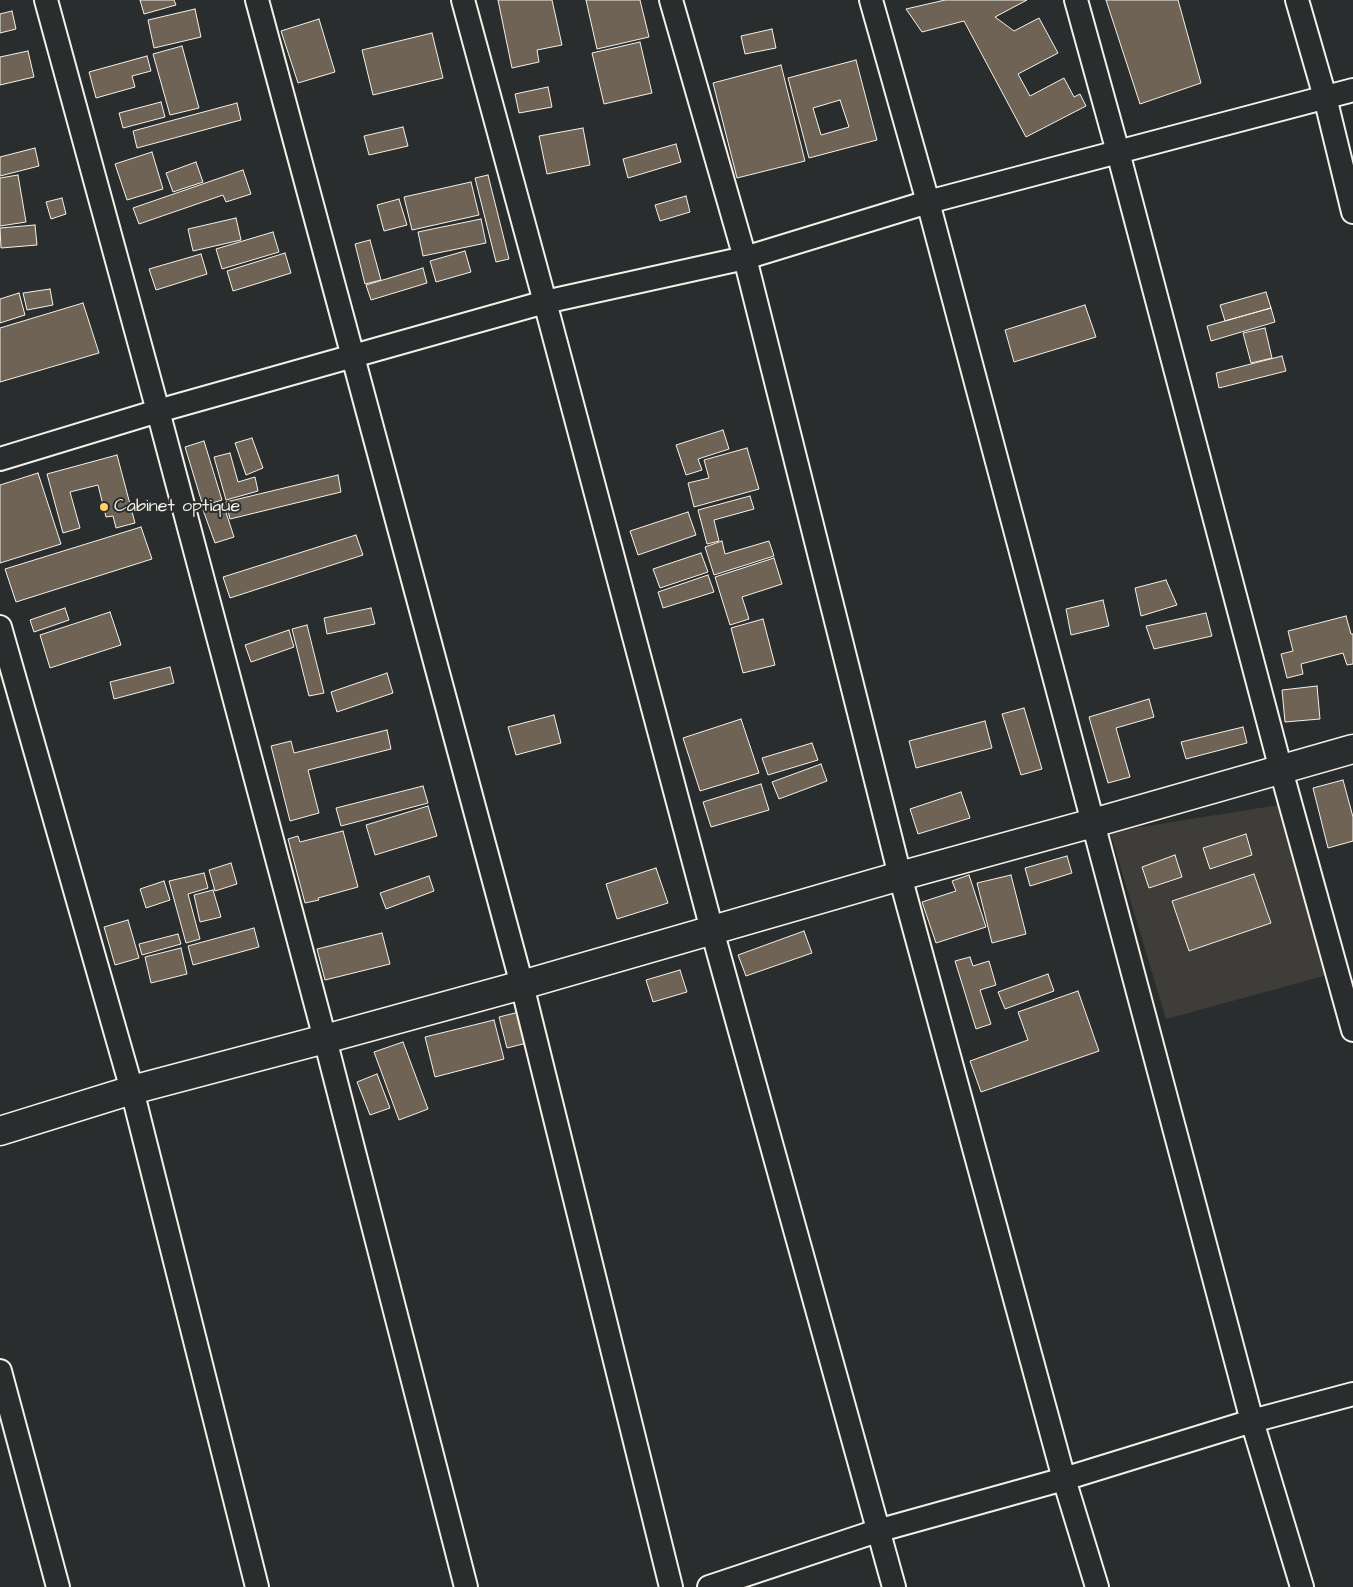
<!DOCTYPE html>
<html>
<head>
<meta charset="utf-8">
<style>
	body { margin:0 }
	canvas { display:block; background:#2a2d2e }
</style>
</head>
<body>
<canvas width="1353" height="1587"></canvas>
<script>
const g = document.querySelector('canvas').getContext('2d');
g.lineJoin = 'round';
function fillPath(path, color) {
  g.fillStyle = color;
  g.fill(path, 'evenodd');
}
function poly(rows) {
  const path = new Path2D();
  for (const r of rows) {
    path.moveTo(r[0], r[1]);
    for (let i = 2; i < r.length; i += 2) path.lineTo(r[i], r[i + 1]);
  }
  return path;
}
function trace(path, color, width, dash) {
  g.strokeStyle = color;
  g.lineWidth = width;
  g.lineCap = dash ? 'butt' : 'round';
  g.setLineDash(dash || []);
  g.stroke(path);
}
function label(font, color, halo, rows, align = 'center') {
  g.font = font + ' "Architects Daughter",sans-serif';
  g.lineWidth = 4;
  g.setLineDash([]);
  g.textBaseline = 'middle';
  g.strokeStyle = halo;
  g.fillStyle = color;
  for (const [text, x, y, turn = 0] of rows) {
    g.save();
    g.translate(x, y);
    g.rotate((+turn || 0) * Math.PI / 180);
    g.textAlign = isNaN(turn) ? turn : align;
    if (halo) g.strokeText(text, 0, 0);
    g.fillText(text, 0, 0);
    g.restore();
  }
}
fillPath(poly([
	[1279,805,1331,974,1166,1019,1110,832]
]), '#3f3d3a');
const building = poly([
	[140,0,174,0,176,5,144,14,140,0],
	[498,0,552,0,562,45,537,50,539,62,512,68,498,0],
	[586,0,640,0,649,37,597,49,586,0],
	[945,0,1027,0,995,17,1014,31,1039,18,1058,53,1018,74,1030,96,1064,78,1074,97,1080,94,1086,106,1026,137,964,21,922,32,906,9,945,0],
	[1106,0,1178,0,1201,83,1140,104,1106,0],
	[195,9,201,37,154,48,148,20,195,9],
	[12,11,16,29,0,33,0,14,12,11],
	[319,19,335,72,298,83,281,31,319,19],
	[772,29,776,48,745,54,741,36,772,29],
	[432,33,443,78,373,95,362,50,432,33],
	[640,42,652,93,604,104,592,53,640,42],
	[182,46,199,108,170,115,153,54,182,46],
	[28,51,34,77,0,85,0,57,28,51],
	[147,56,151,71,132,76,135,87,96,98,89,72,147,56],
	[856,60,877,140,809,158,788,78,856,60],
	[840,100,849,127,821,135,813,108,840,100],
	[781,65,805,161,737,178,713,83,781,65],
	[548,87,552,107,519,113,515,94,548,87],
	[161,102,165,117,123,128,119,113,161,102],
	[237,103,241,120,137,148,133,131,237,103],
	[403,127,408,146,369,155,364,136,403,127],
	[583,128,590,165,547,174,539,136,583,128],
	[676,144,681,162,628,178,623,159,676,144],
	[35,148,39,166,0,176,0,157,35,148],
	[152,152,163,189,127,200,115,164,152,152],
	[196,162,203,182,173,192,166,173,196,162],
	[243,170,251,194,226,202,223,195,139,224,133,208,243,170],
	[18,175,26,222,0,226,0,178,18,175],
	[488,175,509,259,496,262,475,178,488,175],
	[471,182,479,215,412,230,404,197,471,182],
	[686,196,690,212,660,221,655,205,686,196],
	[62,198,66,214,51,219,46,202,62,198],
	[399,199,407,225,384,231,377,205,399,199],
	[236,218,241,240,193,251,188,229,236,218],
	[481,219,486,243,423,256,418,232,481,219],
	[35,225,37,245,1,248,0,228,35,225],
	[273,232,279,252,222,269,216,249,273,232],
	[370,240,381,280,365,284,355,244,370,240],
	[465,251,471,272,436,282,430,261,465,251],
	[285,253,291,273,233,291,227,271,285,253],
	[201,254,207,274,156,290,149,269,201,254],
	[423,268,427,283,371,300,366,285,423,268],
	[50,289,53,305,27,310,23,293,50,289],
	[1266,292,1271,308,1225,321,1220,305,1266,292],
	[19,293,25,315,0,323,0,299,19,293],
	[83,303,99,353,0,382,0,328,83,303],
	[1085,305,1096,337,1014,362,1005,330,1085,305],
	[1271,308,1275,322,1211,341,1207,326,1271,308],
	[1265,328,1272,358,1251,363,1243,333,1265,328],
	[1282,356,1286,371,1219,388,1216,373,1282,356],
	[723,430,729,449,698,459,702,470,686,475,676,445,723,430],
	[252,438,263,468,246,475,235,443,252,438],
	[204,441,222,500,203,506,185,447,204,441],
	[747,448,759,489,694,507,688,483,709,478,704,460,747,448],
	[230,453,238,482,255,477,258,491,226,500,214,457,230,453],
	[117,455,135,523,116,528,113,516,106,517,98,485,70,492,80,528,63,533,47,474,117,455],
	[38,473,61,544,0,563,0,485,38,473],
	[338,475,341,492,230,519,226,502,338,475],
	[750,496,754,509,714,520,719,541,707,544,698,510,750,496],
	[223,503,234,537,215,543,203,510,223,503],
	[688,512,696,535,638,555,630,531,688,512],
	[141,527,152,559,16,602,5,569,141,527],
	[356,535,363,555,230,598,223,577,356,535],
	[722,541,725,554,769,541,774,556,714,575,705,547,722,541],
	[701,553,708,572,660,588,653,569,701,553],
	[774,558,782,584,742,597,749,619,730,625,715,577,774,558],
	[708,575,714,592,663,608,658,592,708,575],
	[1166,580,1177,605,1141,616,1135,588,1166,580],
	[1103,600,1109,626,1071,635,1066,609,1103,600],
	[65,608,69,620,34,632,30,620,65,608],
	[371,608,375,624,327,634,324,618,371,608],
	[110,612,121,645,50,668,40,635,110,612],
	[1206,613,1212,636,1154,649,1146,626,1206,613],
	[1346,616,1351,634,1353,634,1353,664,1347,665,1343,653,1301,664,1303,674,1287,678,1281,654,1293,651,1288,631,1346,616],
	[763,619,775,665,743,673,731,628,763,619],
	[307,625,324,693,309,696,292,629,307,625],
	[289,630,294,647,251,662,245,645,289,630],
	[170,667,174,683,114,699,110,682,170,667],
	[387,673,393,693,337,712,331,692,387,673],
	[1317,686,1320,719,1285,722,1282,690,1317,686],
	[1149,699,1154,717,1116,728,1130,777,1108,783,1089,717,1149,699],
	[1024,708,1042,769,1021,775,1002,714,1024,708],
	[554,715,561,743,516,755,508,727,554,715],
	[741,719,759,773,700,791,683,738,741,719],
	[985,721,992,748,916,768,909,741,985,721],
	[1243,727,1247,743,1186,759,1181,742,1243,727],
	[387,730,391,749,308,770,319,813,290,821,271,746,291,741,294,753,387,730],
	[812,743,818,760,768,775,762,758,812,743],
	[821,764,827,781,779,799,772,782,821,764],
	[1343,780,1353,817,1353,841,1328,848,1313,788,1343,780],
	[761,784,769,810,711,827,703,802,761,784],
	[423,786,428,803,341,826,336,808,423,786],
	[961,792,970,818,918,834,910,809,961,792],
	[428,806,437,836,375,855,366,825,428,806],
	[343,831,358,887,318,898,319,900,305,903,288,839,298,836,300,842,343,831],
	[1246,834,1252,855,1210,869,1203,848,1246,834],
	[1175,855,1182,877,1149,888,1142,867,1175,855],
	[1067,856,1072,873,1030,886,1025,868,1067,856],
	[231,863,237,884,215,891,209,870,231,863],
	[656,868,668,903,617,919,606,884,656,868],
	[204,873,208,888,188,894,200,939,186,943,169,881,204,873],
	[1254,874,1271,923,1189,951,1172,901,1254,874],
	[969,875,986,927,936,943,922,902,956,891,952,881,969,875],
	[1011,875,1026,934,992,943,977,883,1011,875],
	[429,876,434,891,386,909,380,893,429,876],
	[164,881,170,900,146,908,140,889,164,881],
	[213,890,221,917,200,922,194,895,213,890],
	[128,920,139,958,115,965,104,927,128,920],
	[254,928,259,947,193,965,188,946,254,928],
	[804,931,812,953,746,976,738,955,804,931],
	[382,933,390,964,325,980,317,949,382,933],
	[178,934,181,944,142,955,139,944,178,934],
	[181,948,187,974,151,983,145,957,181,948],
	[970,957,973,966,989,961,996,985,980,990,991,1024,976,1029,955,961,970,957],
	[680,970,687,992,653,1002,646,980,680,970],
	[1048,974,1054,991,1005,1009,998,992,1048,974],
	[1078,991,1099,1051,981,1092,970,1061,1028,1040,1018,1012,1078,991],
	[519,1012,527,1043,507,1048,499,1017,519,1012],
	[494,1020,504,1059,435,1077,425,1037,494,1020],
	[403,1042,428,1109,399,1120,374,1052,403,1042],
	[377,1074,390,1108,370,1115,357,1082,377,1074]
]);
fillPath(building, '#6f6356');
trace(building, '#f4f1e8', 1);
const street = poly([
	[46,0,158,411,325,1039,466,1587],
	[257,0,522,985,671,1587],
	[463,0,545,302,712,930,894,1587],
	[671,0,745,258,900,876,1064,1479,1097,1587],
	[871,0,928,202,1252,1421,1302,1587],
	[1076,0,1118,152,1281,770,1353,1030],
	[1297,0,1325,97,1353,212],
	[0,459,158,411,545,302,745,258,928,202,1353,90],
	[0,627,132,1090,257,1587],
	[0,1371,58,1587],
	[709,1587,877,1531,1064,1479,1252,1421,1353,1394]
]);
const secondary = poly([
	[0,1131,132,1090,325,1039,522,985,900,876,1093,823,1353,749]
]);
trace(street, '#f4f1e8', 26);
trace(secondary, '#f4f1e8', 31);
trace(street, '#2a2d2e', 22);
trace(secondary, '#2a2d2e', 28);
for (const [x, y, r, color] of [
	[104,507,5,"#ffd166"]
]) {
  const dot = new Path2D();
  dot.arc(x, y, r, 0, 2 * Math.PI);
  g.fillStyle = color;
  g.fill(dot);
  trace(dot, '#2a2d2e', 2);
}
label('18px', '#f4f1e8', '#2a2d2e', [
	["Cabinet optique",114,507]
], 'left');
</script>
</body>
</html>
